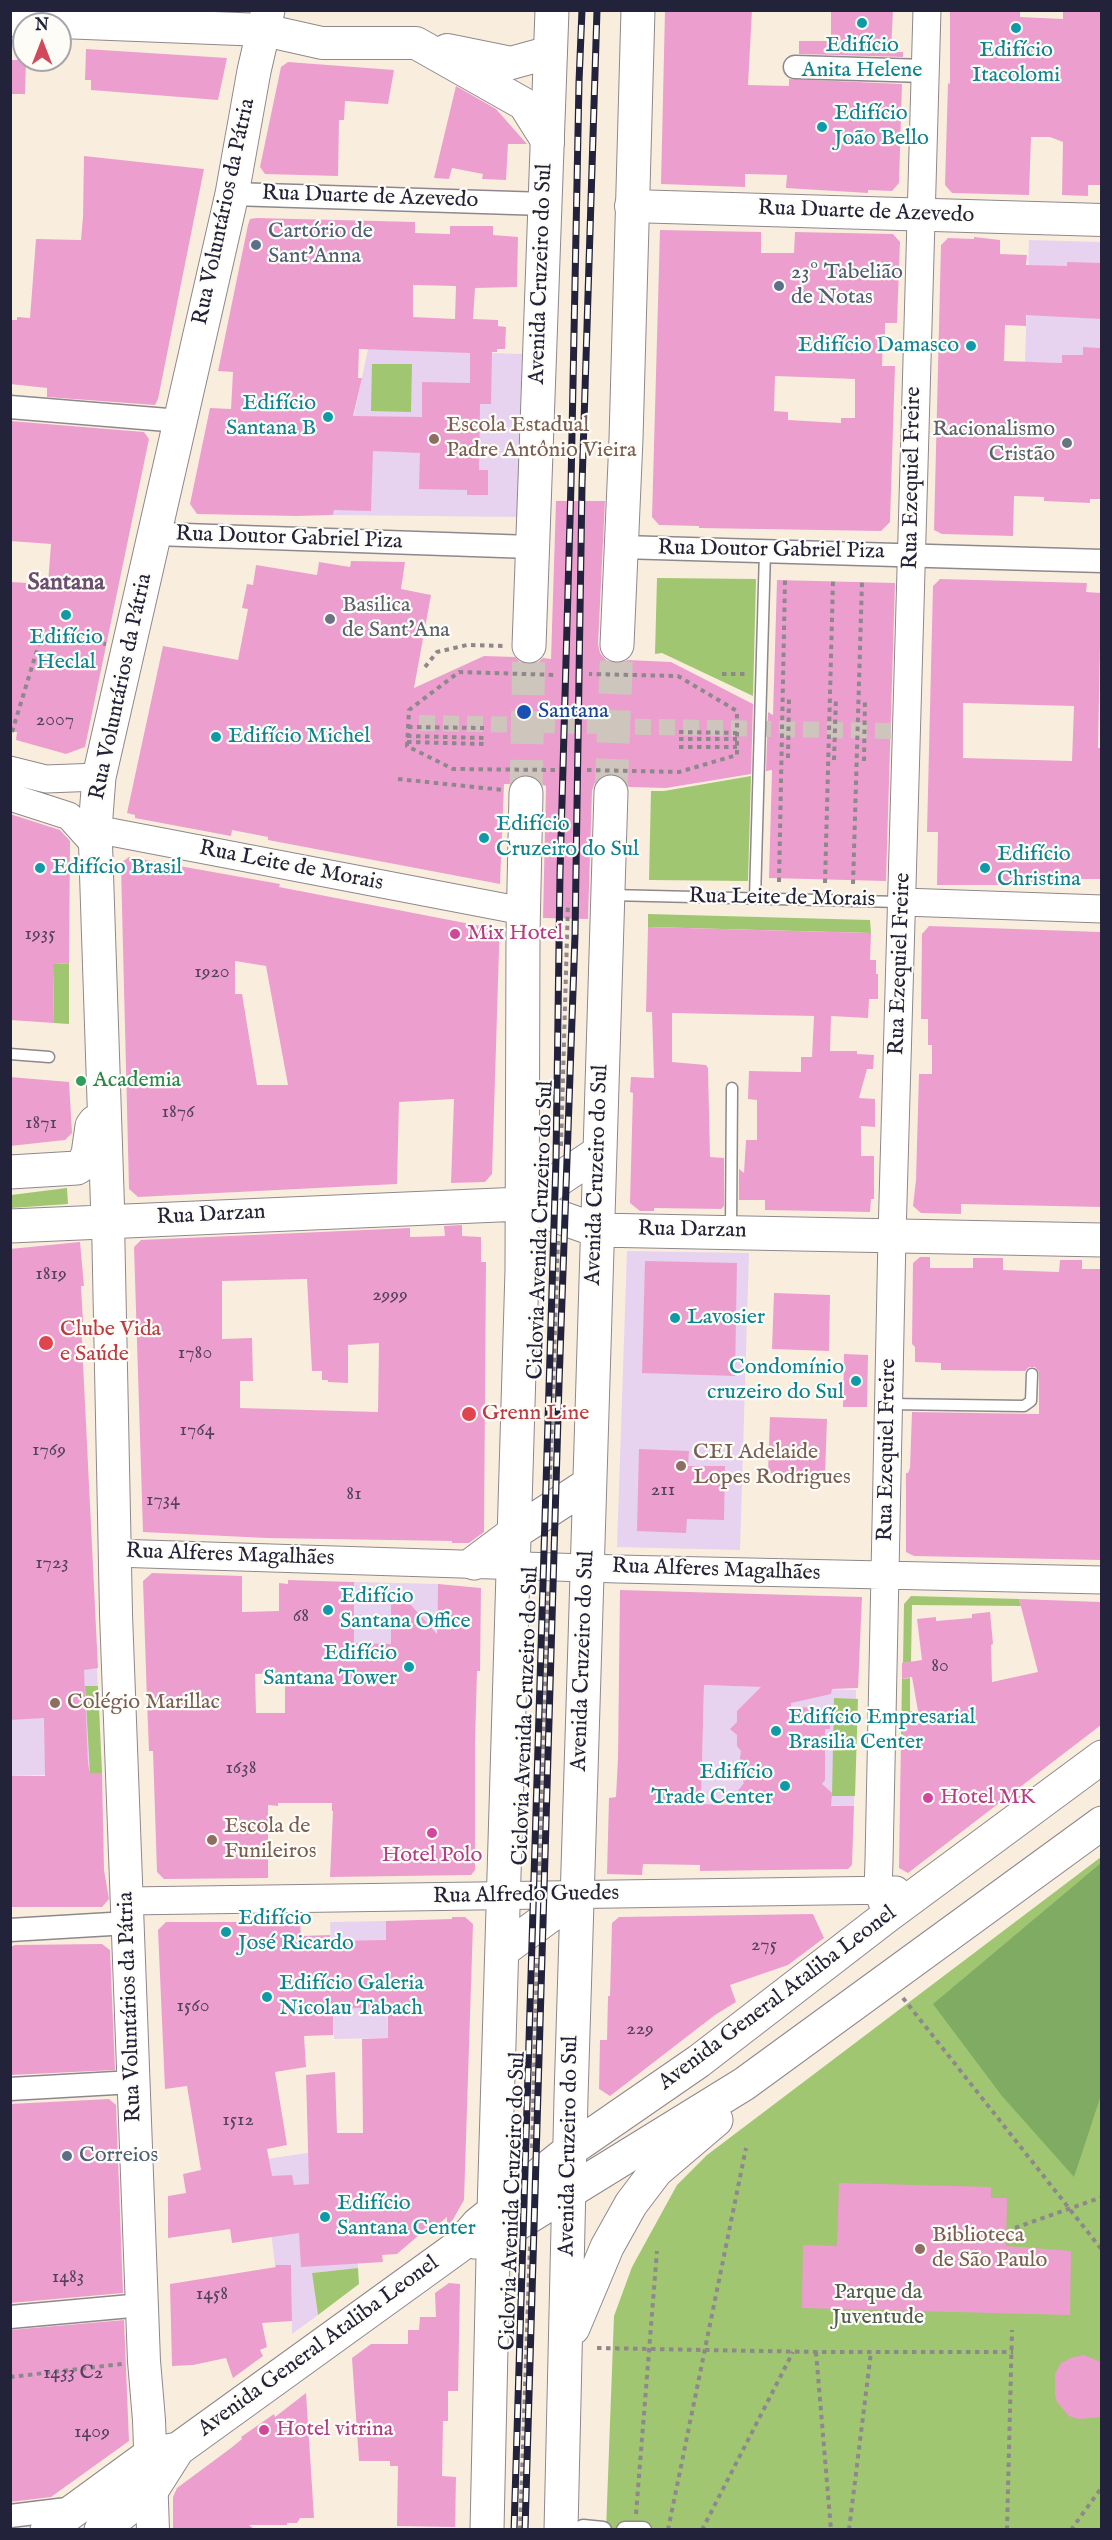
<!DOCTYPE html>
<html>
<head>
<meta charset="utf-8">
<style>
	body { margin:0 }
	#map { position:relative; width:1112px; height:2540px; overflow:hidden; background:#f9eede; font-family:"IM FELL English",serif }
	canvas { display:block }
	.frame { position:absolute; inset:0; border:12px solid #22223b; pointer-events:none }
	.north { position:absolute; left:12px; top:12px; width:60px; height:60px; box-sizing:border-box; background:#fdfcf7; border:2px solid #a5a5ac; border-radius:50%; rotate:0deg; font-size:16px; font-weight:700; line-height:24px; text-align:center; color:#22223b }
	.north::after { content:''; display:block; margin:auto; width:21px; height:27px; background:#d1495b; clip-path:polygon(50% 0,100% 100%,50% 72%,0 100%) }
</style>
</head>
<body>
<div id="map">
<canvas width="1112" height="2540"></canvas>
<div class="frame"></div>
<div class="north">N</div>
</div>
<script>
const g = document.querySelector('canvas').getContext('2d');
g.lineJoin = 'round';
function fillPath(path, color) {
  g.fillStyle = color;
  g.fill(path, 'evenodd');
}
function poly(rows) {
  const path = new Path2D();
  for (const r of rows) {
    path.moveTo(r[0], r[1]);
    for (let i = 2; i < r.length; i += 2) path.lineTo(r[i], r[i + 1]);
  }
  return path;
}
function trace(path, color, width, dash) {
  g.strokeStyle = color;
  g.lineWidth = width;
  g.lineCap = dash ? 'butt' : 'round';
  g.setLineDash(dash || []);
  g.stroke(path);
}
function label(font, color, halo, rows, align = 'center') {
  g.font = font + ' "IM FELL English",serif';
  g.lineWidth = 4.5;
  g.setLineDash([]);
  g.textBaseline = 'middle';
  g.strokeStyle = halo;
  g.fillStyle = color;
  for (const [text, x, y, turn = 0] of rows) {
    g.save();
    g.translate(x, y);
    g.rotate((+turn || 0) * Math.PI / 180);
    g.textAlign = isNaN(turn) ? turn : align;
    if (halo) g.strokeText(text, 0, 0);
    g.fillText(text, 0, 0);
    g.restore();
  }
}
fillPath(poly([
	[1029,240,1101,242,1101,348,1083,347,1083,355,1063,355,1062,363,1025,362],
	[368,349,522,354,517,517,333,515],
	[627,1251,749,1253,740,1550,617,1547],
	[354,1582,438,1584,434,1727,339,1638,354,1639],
	[11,1652,97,1668,102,1773,11,1776],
	[704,1685,856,1690,854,1806,701,1804],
	[386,1921,388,2038,334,2039,330,1922],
	[354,2146,358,2268,312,2273,318,2315,292,2334,291,2265,275,2265,270,2224,254,2161]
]), '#e7d2ef');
fillPath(poly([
	[372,364,412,364,411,412,371,411],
	[657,578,756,579,753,696,662,653,655,654],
	[751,776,748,881,649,880,651,791,664,791],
	[648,914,870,920,871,933,648,927],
	[53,963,69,964,69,1024,54,1023],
	[67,1188,68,1204,11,1208,11,1195],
	[911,1596,1019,1599,1021,1606,912,1605,911,1662,903,1663,904,1604],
	[910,1678,910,1735,901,1737,902,1679],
	[85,1686,98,1686,102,1773,90,1773],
	[834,1698,858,1699,855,1796,832,1796],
	[1101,1857,1101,2529,606,2530,614,2316,632,2267,677,2185,707,2155],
	[358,2268,359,2284,318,2315,312,2273]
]), '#a1c671');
fillPath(poly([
	[1101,1863,1101,2095,1074,2177,1002,2096,933,2004]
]), '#80ab63');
fillPath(poly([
	[665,10,752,10,748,85,789,86,789,79,902,84,899,183,892,191,868,190,868,193,786,188,787,175,745,174,745,187,661,184],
	[831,10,893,10,891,52,903,52,903,57,799,54,799,41,831,41],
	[950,10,1020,10,1020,17,1063,19,1063,10,1101,10,1101,185,1088,185,1088,196,1062,195,1063,142,1050,137,1031,137,1029,195,952,193,945,185,948,83,950,84],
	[86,49,227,58,218,100,91,90,91,80,85,80],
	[10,60,26,60,25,94,10,94],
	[288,62,394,70,388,104,345,101,344,120,339,120,338,176,265,174,260,167,281,67],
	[456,86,496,109,527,144,508,144,506,180,482,179,483,174,452,168,449,179,434,178],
	[84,156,204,169,158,399,155,405,47,397,47,388,10,384,10,320,17,320,17,317,30,318,36,239,81,240,83,217],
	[257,218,415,222,415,233,450,234,450,226,493,226,493,235,518,237,517,287,475,288,473,319,498,320,498,326,506,327,505,349,497,349,497,352,492,352,491,404,480,404,479,470,488,470,488,495,467,495,467,490,419,489,420,453,373,451,371,511,334,510,333,515,296,516,197,514,190,504,210,408,231,409,233,372,218,371,248,225,250,219],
	[413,285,456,286,455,319,413,317],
	[359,349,470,353,470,383,422,382,422,417,353,416,362,378,358,378],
	[660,230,761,232,761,253,794,253,795,232,893,234,900,242,897,323,885,323,885,337,883,337,882,366,895,366,890,522,881,531,699,528,699,526,659,525,652,517],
	[775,376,855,379,855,418,841,418,841,423,788,420,788,412,774,411],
	[974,237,1000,240,1000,254,1027,255,1026,265,1067,266,1067,262,1101,263,1101,319,1026,315,1026,326,1005,325,1004,361,1062,363,1062,355,1083,355,1083,347,1101,348,1101,499,1090,499,1090,503,1044,501,1044,497,1014,496,1013,536,942,534,934,530,941,245,948,238,974,239],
	[10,421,144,432,149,439,85,747,66,754,16,740,17,732,10,732,10,582,48,584,51,544,10,541],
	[556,501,605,501,598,644,600,653,606,660,617,664,628,660,671,662,753,704,751,774,666,788,629,787,621,776,612,773,603,775,595,782,592,791,588,919,543,918,546,786,543,785,535,777,527,774,516,777,510,784,504,784,500,884,268,840,268,837,232,830,231,836,135,818,135,815,127,813,163,646,238,660,248,609,242,608,247,584,253,585,256,565,317,575,319,562,350,567,351,561,405,562,401,589,431,595,414,688,484,656,515,657,520,662,529,665,537,663,543,658,551,659],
	[940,579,1087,583,1086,592,1101,593,1098,748,1101,748,1101,879,1054,879,1054,885,937,885,938,832,927,832,933,586],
	[963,703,1074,706,1072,761,963,758],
	[777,580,895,583,886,881,769,878,772,770,766,771,768,712,773,715],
	[10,814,60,830,70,841,69,964,53,963,54,1023,10,1020],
	[129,857,280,884,279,887,491,928,499,937,499,950,492,1174,485,1182,451,1183,454,1099,399,1102,397,1184,138,1197,129,1189,121,867,122,862],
	[235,961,266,966,288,1085,257,1085,242,994,235,994],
	[929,926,1101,932,1101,1207,961,1204,961,1214,921,1213,913,1206,916,1180,919,1074,932,1074,932,1045,928,1045,928,1019,921,1019,922,934],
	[648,927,871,933,870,960,876,960,876,974,878,974,878,999,869,999,868,1018,831,1016,830,1051,857,1051,857,1054,874,1055,873,1069,867,1069,859,1098,875,1099,875,1127,861,1126,861,1156,874,1156,874,1199,871,1199,870,1212,765,1210,765,1200,739,1200,739,1169,744,1173,746,1140,757,1140,757,1100,748,1099,749,1071,801,1072,801,1057,812,1057,814,1016,672,1013,672,1062,706,1065,708,1068,710,1157,724,1158,724,1206,721,1209,654,1208,654,1211,640,1211,630,1203,633,1093,630,1092,631,1077,654,1078,652,1012,646,1012],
	[10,1077,69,1082,72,1133,65,1140,10,1146],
	[462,1225,462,1236,481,1237,481,1262,486,1262,484,1532,469,1543,452,1543,452,1541,266,1538,143,1532,134,1247,141,1240,410,1228,410,1237,445,1236,444,1226],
	[307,1279,312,1371,322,1371,322,1380,328,1380,328,1382,348,1383,348,1345,379,1343,378,1412,240,1408,240,1381,253,1381,252,1338,222,1339,222,1281],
	[80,1242,84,1286,81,1286,83,1322,81,1322,98,1668,84,1670,88,1764,90,1773,102,1773,104,1870,109,1899,102,1907,10,1907,10,1776,45,1776,44,1718,10,1720,10,1249],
	[920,1257,930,1257,930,1268,973,1268,973,1258,1003,1258,1003,1270,1059,1272,1060,1260,1082,1260,1082,1269,1101,1269,1101,1560,914,1556,906,1552,906,1473,908,1473,910,1468,912,1412,1039,1414,1039,1372,1035,1367,1029,1367,1025,1371,941,1370,941,1363,915,1362,915,1347,912,1344,913,1263],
	[645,1261,737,1263,735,1376,642,1373],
	[774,1293,830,1295,829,1351,772,1349],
	[844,1354,868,1355,867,1407,843,1407],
	[770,1417,827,1419,825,1475,768,1473],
	[639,1449,689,1451,688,1466,725,1466,724,1520,687,1519,686,1533,637,1531],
	[152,1573,242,1576,242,1612,279,1611,279,1583,288,1584,288,1580,354,1582,354,1643,391,1644,391,1604,410,1604,437,1634,438,1584,481,1588,480,1671,477,1671,475,1743,475,1870,471,1875,330,1877,333,1811,332,1811,332,1803,278,1803,278,1806,268,1805,268,1878,164,1879,157,1872,153,1751,149,1751,147,1701,143,1581],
	[285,1673,285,1713,256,1713,255,1674],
	[620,1590,862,1597,858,1688,832,1689,831,1694,791,1703,791,1707,831,1708,830,1729,825,1729,825,1780,822,1784,832,1793,831,1806,854,1806,852,1865,848,1869,700,1871,700,1865,643,1864,642,1875,607,1874,609,1798,616,1797,618,1758],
	[704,1685,761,1687,737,1711,737,1722,730,1729,737,1735,737,1746,741,1751,738,1771,744,1783,737,1792,737,1805,701,1804],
	[1019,1599,1101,1602,1101,1725,908,1873,899,1868,901,1737,903,1736,903,1711,918,1711,912,1677,902,1679,902,1663,922,1660,917,1619,936,1617,936,1621,972,1618,972,1614,990,1612,993,1644,991,1645,992,1682,1038,1672],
	[813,1914,824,1938,788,1965,730,1985,736,2002,715,2015,610,2096,599,2089,600,2040,607,2040,608,1996,610,1996,612,1923,619,1917],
	[452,1917,465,1917,473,1924,464,2200,447,2230,447,2217,433,2229,433,2223,397,2254,382,2255,383,2262,301,2267,299,2233,232,2243,230,2229,168,2238,168,2196,186,2193,183,2174,201,2170,187,2086,165,2089,158,1930,166,1922,300,1922,301,1936,330,1935,330,1941,386,1940,386,1921,452,1919],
	[388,2007,388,2038,362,2039,363,2133,337,2133,335,2072,306,2075,309,2184,294,2185,292,2175,272,2176,267,2149,287,2145,275,2072,306,2067,304,2036,333,2035,333,2009],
	[102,1944,110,1950,115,2070,10,2075,10,1947,15,1945],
	[109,2099,116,2105,123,2293,10,2303,10,2104],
	[839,2183,991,2187,991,2198,1007,2198,1006,2246,1071,2251,1070,2315,802,2308,803,2245,837,2246],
	[275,2265,291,2265,292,2321,262,2323,267,2347,260,2350,263,2356,233,2378,226,2358,193,2365,172,2366,170,2284,276,2267],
	[449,2283,460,2284,458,2391,448,2391,448,2421,443,2421,442,2476,456,2477,455,2527,397,2526,398,2466,390,2466,390,2461,359,2461,352,2358,371,2344,408,2344,408,2330,419,2330,420,2317,436,2317,435,2293],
	[124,2320,129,2441,51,2497,10,2502,10,2330],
	[1083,2355,1101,2362,1101,2417,1078,2419,1069,2416,1057,2402,1055,2394,1055,2374,1061,2363,1071,2358],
	[306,2393,314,2518,300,2518,297,2523,287,2523,287,2525,249,2525,254,2529,173,2529,173,2497,177,2488,231,2448,242,2439,241,2437,274,2414,275,2417]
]), '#ec9fcf');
trace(poly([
	[419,723,893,731]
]), '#cec5bd', 16, [16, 8]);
trace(poly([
	[611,792,617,645],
	[526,793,529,646]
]), '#cec5bd', 33, [33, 16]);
const service = poly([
	[610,895,900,902],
	[755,898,765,551],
	[10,1054,49,1057],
	[731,1229,732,1088],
	[889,1404,1024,1406,1031,1401,1032,1374]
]);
const pedestrian = poly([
	[583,2528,603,2530],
	[625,2530,643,2530]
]);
const minor = poly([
	[795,67,925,71],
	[232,194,545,204],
	[10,407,180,421],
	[155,534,531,547],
	[621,547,1102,561],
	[10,1930,128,1923],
	[10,2089,133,2082],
	[10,2317,142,2305],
	[10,2516,75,2508]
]);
const tertiary = poly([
	[10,770,46,779,99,777],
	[10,797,69,816,96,846],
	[95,829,523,911],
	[903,902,1102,909],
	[114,1553,618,1569,1102,1580],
	[127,1901,896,1890],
	[887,1916,878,1891,879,1861,892,1236,927,10]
]);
const secondary = poly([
	[10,20,264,30,322,43,416,43,524,104,548,142],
	[447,50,511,63,551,52],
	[631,206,1102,220],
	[108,1221,116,1614,144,2361,149,2420,153,2530]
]);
const primary = poly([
	[617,645,626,439,638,10],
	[529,646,552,10],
	[10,1172,77,1168,83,1164,88,1154,92,1126,95,1122],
	[522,1204,598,1153],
	[108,1221,95,829,99,777,232,194,254,71,268,10],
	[10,1226,522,1204,596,1230,1102,1240],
	[474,1563,514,1533,589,1484],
	[502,1951,577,1896],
	[475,2242,494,2238,530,2216,744,2084,1102,1823],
	[573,2328,607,2247,631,2204,656,2171,716,2120],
	[47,2530,151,2454,178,2449],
	[101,2530,152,2490,178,2449,459,2246,478,2224,570,2150,699,2061,887,1916,1102,1757],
	[487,2530,494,2211,522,1270,523,934,526,793],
	[561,2530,571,2097,611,792]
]);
trace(service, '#8e888c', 13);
trace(pedestrian, '#8e888c', 19);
trace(minor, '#8e888c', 25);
trace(tertiary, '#8e888c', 29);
trace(secondary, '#8e888c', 34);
trace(primary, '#8e888c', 35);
trace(poly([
	[425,667,437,652,467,645,506,646],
	[722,674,749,674],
	[408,727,484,728],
	[12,732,41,637,106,644],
	[679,732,737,733],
	[407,736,484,738],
	[679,739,737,739],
	[407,742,484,744],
	[679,747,737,747],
	[788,758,789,696],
	[834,760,836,697],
	[864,761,865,698],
	[398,779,503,790],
	[779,882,785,580],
	[825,883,833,581],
	[853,884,862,582],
	[561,1146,568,903],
	[550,1479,558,1241],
	[539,1875,548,1589],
	[903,1998,1102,2250],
	[532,2148,537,1958],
	[1015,2228,1102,2197],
	[597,2348,816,2352,1013,2352],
	[816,2352,831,2530],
	[10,2377,122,2364],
	[636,2514,657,2251],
	[520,2530,530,2245],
	[668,2530,746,2148],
	[702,2530,793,2352],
	[849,2530,871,2352],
	[1007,2530,1012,2330],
	[1071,2530,1102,2487]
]), '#8e888c', 4, [4.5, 4.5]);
trace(service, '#fff', 10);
trace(pedestrian, '#fff', 16);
trace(minor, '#fff', 22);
trace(tertiary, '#fff', 27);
trace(secondary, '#fff', 32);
trace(primary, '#fff', 33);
const rail = poly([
	[514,2530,556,1159,560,873,571,484,579,82,582,10],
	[525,2530,559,1384,575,935,582,485,597,10]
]);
trace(rail, '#22223b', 7);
trace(rail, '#fdfcf7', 4.5, [14]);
trace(poly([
	[555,770,453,769,407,746,409,710,459,672,557,675],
	[587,770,679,772,737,755,737,711,678,676,589,674]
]), '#8e888c', 4, [4.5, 4.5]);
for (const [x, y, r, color] of [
	[862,23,6,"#0f9aa8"],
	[1016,28,6,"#0f9aa8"],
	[822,127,6,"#0f9aa8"],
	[256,245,6,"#5c6f8a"],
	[779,286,6,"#5c6f8a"],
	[971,346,6,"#0f9aa8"],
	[328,417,6,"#0f9aa8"],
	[434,439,6,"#8d6e63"],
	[1067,443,6,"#6b7280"],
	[66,615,6,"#0f9aa8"],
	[330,619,6,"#6b7280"],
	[524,712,8,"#1a4fb4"],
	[216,737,6,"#0f9aa8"],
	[484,838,6,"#0f9aa8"],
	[40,868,6,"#0f9aa8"],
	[985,868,6,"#0f9aa8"],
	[455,934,6,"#d1479c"],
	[81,1081,6,"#2e9e5b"],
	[675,1318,6,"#0f9aa8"],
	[46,1343,8,"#e0444e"],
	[856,1381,6,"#0f9aa8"],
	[469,1414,8,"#e0444e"],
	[681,1466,6,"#8d6e63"],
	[328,1610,6,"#0f9aa8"],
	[409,1667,6,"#0f9aa8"],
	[55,1703,6,"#8d6e63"],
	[776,1731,6,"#0f9aa8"],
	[785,1786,6,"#0f9aa8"],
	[928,1798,6,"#d1479c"],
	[432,1833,6,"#d1479c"],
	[212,1840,6,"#8d6e63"],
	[226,1932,6,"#0f9aa8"],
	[267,1997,6,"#0f9aa8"],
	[67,2156,6,"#5c6f8a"],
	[325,2217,6,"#0f9aa8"],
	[920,2249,6,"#8d6e63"],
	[264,2430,6,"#d1479c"]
]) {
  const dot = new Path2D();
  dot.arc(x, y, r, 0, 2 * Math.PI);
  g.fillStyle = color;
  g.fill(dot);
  trace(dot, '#fdfcf7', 2);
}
label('20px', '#544160', null, [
	["2007",55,721],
	["1935",40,935],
	["1920",212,973],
	["1876",178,1113],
	["1871",41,1124],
	["1819",51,1275],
	["2999",390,1296],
	["1780",195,1354],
	["1764",197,1431],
	["1769",49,1451],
	["211",663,1491],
	["81",354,1495],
	["1734",163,1501],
	["1723",52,1564],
	["68",301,1617],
	["80",940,1667],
	["1638",241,1769],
	["275",764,1946],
	["1560",193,2007],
	["229",640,2030],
	["1512",238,2121],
	["1483",68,2278],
	["1458",212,2295],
	["1433 C2",73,2374],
	["1409",92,2433]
]);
label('22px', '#0d838f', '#fdfcf7', [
	["Edifício",862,46,"center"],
	["Anita Helene",862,71,"center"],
	["Edifício",1016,51,"center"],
	["Itacolomi",1016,76,"center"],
	["Edifício",834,114],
	["João Bello",834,139],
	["Edifício Damasco",959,346,"right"],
	["Edifício",316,404,"right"],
	["Santana B",316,429,"right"],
	["Edifício",66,638,"center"],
	["Heclal",66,663,"center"],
	["Edifício Michel",228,737],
	["Edifício",496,825],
	["Cruzeiro do Sul",496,850],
	["Edifício",997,855],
	["Christina",997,880],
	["Edifício Brasil",52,868],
	["Lavosier",687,1318],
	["Condomínio",844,1368,"right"],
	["cruzeiro do Sul",844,1393,"right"],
	["Edifício",340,1597],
	["Santana Office",340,1622],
	["Edifício",397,1654,"right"],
	["Santana Tower",397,1679,"right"],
	["Edifício Empresarial",788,1718],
	["Brasilia Center",788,1743],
	["Edifício",773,1773,"right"],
	["Trade Center",773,1798,"right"],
	["Edifício",238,1919],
	["José Ricardo",238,1944],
	["Edifício Galeria",279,1984],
	["Nicolau Tabach",279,2009],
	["Edifício",337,2204],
	["Santana Center",337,2229]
], 'left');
label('22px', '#22223b', '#fdfcf7', [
	["Rua Duarte de Azevedo",370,198,2],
	["Rua Voluntários da Pátria",225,212,-78],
	["Rua Duarte de Azevedo",866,213,2],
	["Avenida Cruzeiro do Sul",542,274,-88],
	["Rua Ezequiel Freire",913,478,-89],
	["Rua Doutor Gabriel Piza",289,539,2],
	["Rua Doutor Gabriel Piza",771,551,1],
	["Rua Voluntários da Pátria",122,687,-78],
	["Rua Leite de Morais",291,867,11],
	["Rua Leite de Morais",782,899,1],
	["Rua Ezequiel Freire",901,964,-88],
	["Avenida Cruzeiro do Sul",598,1175,-88],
	["Rua Darzan",211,1216,-3],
	["Ciclovia Avenida Cruzeiro do Sul",542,1230,-88],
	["Rua Darzan",692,1231,1],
	["Rua Ezequiel Freire",888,1450,-89],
	["Rua Alferes Magalhães",230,1556,2],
	["Rua Alferes Magalhães",716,1571,2],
	["Avenida Cruzeiro do Sul",584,1661,-88],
	["Ciclovia Avenida Cruzeiro do Sul",527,1716,-88],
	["Rua Alfredo Guedes",526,1896,-1],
	["Avenida General Ataliba Leonel",778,1999,-37],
	["Rua Voluntários da Pátria",131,2007,-92],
	["Avenida Cruzeiro do Sul",570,2146,-89],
	["Ciclovia Avenida Cruzeiro do Sul",514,2201,-88],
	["Avenida General Ataliba Leonel",319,2347,-36]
]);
label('22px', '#4e5e75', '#fdfcf7', [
	["Cartório de",268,232],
	["Sant'Anna",268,257],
	["23º Tabelião",791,273],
	["de Notas",791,298],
	["Correios",79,2156]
], 'left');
label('22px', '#785e54', '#fdfcf7', [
	["Escola Estadual",446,426],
	["Padre Antônio Vieira",446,451],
	["CEI Adelaide",693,1453],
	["Lopes Rodrigues",693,1478],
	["Colégio Marillac",67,1703],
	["Escola de",224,1827],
	["Funileiros",224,1852],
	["Biblioteca",932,2236],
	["de São Paulo",932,2261]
], 'left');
label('22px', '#5b616d', '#fdfcf7', [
	["Racionalismo",1055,430],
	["Cristão",1055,455],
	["Basilica",342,606,"left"],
	["de Sant'Ana",342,631,"left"]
], 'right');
label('22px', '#164399', '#fdfcf7', [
	["Santana",538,712]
], 'left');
label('22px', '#b23c85', '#fdfcf7', [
	["Mix Hotel",467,934],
	["Hotel MK",940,1798],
	["Hotel Polo",432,1856,"center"],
	["Hotel vitrina",276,2430]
], 'left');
label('22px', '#27864d', '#fdfcf7', [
	["Academia",93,1081]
], 'left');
label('22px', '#be3a42', '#fdfcf7', [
	["Clube Vida",60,1330],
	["e Saúde",60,1355],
	["Grenn Line",482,1414]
], 'left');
label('22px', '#4e5b4e', '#fdfcf7', [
	["Parque da",878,2293],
	["Juventude",878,2318]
]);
label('bold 24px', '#694e6f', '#fdfcf7', [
	["Santana",66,584]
]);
</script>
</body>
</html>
